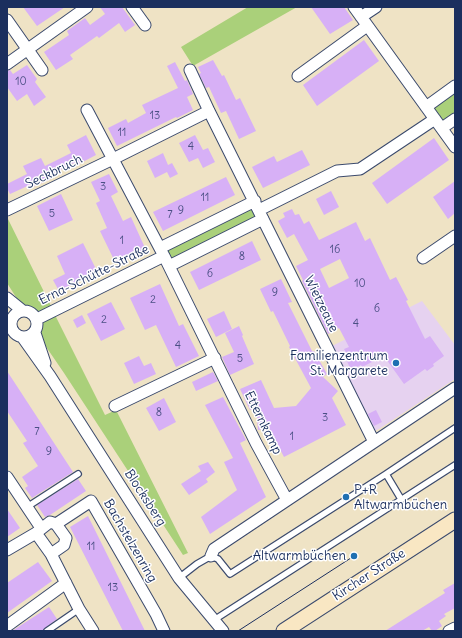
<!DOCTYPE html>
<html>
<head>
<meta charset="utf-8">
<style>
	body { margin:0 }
	#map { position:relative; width:462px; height:638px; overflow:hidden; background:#efe3c5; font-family:Delius,sans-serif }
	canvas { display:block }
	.frame { position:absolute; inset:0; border:8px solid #1b2f5e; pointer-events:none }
</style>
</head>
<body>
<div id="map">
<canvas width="462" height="638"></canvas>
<div class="frame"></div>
</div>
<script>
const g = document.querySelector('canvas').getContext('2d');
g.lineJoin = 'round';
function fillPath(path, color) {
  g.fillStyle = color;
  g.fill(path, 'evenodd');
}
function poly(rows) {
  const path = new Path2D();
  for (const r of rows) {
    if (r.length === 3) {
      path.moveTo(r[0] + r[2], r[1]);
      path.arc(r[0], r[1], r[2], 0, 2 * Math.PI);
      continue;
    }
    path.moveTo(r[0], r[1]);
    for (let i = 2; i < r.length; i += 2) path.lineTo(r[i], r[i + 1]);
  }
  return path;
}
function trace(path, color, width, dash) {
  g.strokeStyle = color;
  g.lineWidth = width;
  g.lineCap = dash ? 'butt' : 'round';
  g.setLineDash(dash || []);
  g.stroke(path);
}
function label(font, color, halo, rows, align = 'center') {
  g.font = font + ' Delius,sans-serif';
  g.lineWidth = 3;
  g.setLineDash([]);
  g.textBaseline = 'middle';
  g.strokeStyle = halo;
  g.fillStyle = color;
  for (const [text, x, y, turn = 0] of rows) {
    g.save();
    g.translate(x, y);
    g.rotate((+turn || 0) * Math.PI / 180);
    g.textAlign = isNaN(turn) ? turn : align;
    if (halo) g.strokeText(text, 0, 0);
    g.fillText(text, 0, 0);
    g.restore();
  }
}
fillPath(poly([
	[422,301,455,345,455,379,379,429,374,431,330,347]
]), '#e6d2f0');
fillPath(poly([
	[248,7,297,7,193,66,181,47],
	[455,89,455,116,442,125,429,108],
	[253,204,260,217,171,262,165,249],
	[7,217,52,308,41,315,32,308,21,305,7,283],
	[55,315,105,415,116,410,188,553,183,555,64,373,38,335,41,326,41,321]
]), '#aad07a');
fillPath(poly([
	[23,7,65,7,37,26],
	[100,7,122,7,135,25,125,32,119,23,99,38,97,36,70,55,73,59,56,70,44,52,69,35,67,31,85,18,90,25,105,14],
	[311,7,344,7,353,20,330,34],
	[364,40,379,61,317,106,303,85],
	[213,60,222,76,224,75,236,100,240,98,256,131,239,139,226,111,221,113,209,87,206,88,199,74,201,73,198,67],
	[175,62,185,81,187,80,193,94,187,97,193,110,177,118,176,117,117,146,108,128,126,119,128,123,146,113,142,105,178,88,167,66],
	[27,65,37,79,35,82,46,97,34,106,27,94,17,101,7,87,7,71,10,70,13,74],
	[86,135,96,155,77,165,76,162,50,175,51,179,33,187,32,184,10,194,7,188,7,184,27,174,23,166,41,158,45,166,71,153,67,145],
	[195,135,203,150,208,148,215,162,203,168,198,158,189,162,179,143],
	[434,138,449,160,387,204,372,183],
	[302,150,310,165,263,188,252,167,274,156,277,162],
	[163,153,168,165,172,163,178,174,170,178,167,172,155,178,147,161],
	[109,174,118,192,111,196,123,221,131,217,146,250,116,264,100,231,107,228,96,203,100,201,91,182],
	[226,177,235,195,163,231,153,212],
	[455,181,455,213,448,219,433,197],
	[331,191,339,207,324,215,316,199],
	[61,194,73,220,49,231,37,206],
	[292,209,295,215,299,214,304,224,309,221,319,240,356,222,365,241,370,238,390,280,396,277,408,300,406,301,425,339,430,336,444,356,433,364,434,366,427,371,425,369,404,384,384,356,362,367,361,365,351,370,345,357,348,356,344,349,349,347,339,328,328,334,302,281,303,280,296,266,308,260,294,234,287,238,278,221,285,217,283,213],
	[340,259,349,278,329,288,320,269],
	[252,241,261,260,199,290,190,272],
	[83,243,97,271,59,291,53,280,65,274,57,256],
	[281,279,292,302,288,303,312,351,314,351,327,374,323,377,338,391,332,398,346,425,284,457,269,428,258,430,256,407,250,410,240,389,261,380,274,408,296,406,311,388,289,347,290,346,273,311,271,312,260,289],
	[160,284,179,326,183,324,199,356,176,367,156,325,145,330,130,298],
	[111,302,125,329,101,341,87,314],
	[224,311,232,329,216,337,207,319],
	[82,315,86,323,77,328,73,320],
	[239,326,243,335,242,336,254,364,230,375,222,357,234,352,225,333],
	[139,356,144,366,151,363,156,374,134,384,124,363],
	[7,371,73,472,32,498,25,488,28,486,22,477,38,466,23,443,27,441,7,411],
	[213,372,218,381,196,391,192,382],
	[223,397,246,440,240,443,266,497,210,534,201,517,237,490,224,462,233,458,205,405],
	[164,398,176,422,159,431,146,408],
	[376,410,382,422,374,426,368,414],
	[208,462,215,472,206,479,208,482,189,495,181,484,201,471,198,466],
	[78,479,86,491,50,515,45,517,37,505],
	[7,509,20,528,7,537],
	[88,516,145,631,123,631,70,527],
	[38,562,52,581,7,613,7,583],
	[455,583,455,608,444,614,446,616,439,621,442,626,435,631,432,631,429,627,422,631,385,631,445,593,443,590],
	[49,607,57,619,45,628,43,631,12,631]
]), '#d7b0f6');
const lane = poly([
	[386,474,455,428],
	[27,507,78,474],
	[179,578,197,564,211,556,218,559,230,574,386,474,401,499],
	[214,620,455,465],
	[47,631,79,609]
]);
const street = poly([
	[132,7,145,25],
	[354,7,455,147],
	[361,17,376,7],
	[7,20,42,70],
	[7,64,87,7],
	[190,70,209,111,374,442],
	[298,76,367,26],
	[426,107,455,86],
	[87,110,164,256,256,443,287,500],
	[442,128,455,119],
	[7,210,113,159,209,111],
	[259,210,337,171,360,169,435,119],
	[160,248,255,201],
	[423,258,455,236],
	[169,266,263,219],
	[7,298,23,311],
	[24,324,13],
	[37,319,164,256],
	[35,333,45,363],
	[23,338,50,376,179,578,223,631],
	[115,406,215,358],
	[7,477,41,528],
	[56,524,91,501,156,614,164,631],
	[36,533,51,554,79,609,93,631],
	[7,550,36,533,50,522,56,524,66,538,64,545,51,554],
	[211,556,214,549,455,388],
	[7,626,66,583],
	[449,631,455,628]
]);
const secondary = poly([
	[284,631,455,520]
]);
trace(lane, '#3b4a6d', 8);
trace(street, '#3b4a6d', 13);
trace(secondary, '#3b4a6d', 17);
trace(lane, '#fff', 5.5);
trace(street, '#fff', 11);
trace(secondary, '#f9e7c3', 15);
trace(poly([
	[238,631,354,556]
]), '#1b2f5e', 1);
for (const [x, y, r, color] of [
	[396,363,4,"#1f6fb2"],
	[346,497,4,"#1f6fb2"],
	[354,556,4,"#1f6fb2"]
]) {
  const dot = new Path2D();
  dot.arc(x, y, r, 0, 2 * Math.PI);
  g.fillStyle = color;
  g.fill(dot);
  trace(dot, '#fff', 1.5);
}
label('11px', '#4a4f84', null, [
	["10",21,82],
	["13",155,116],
	["11",122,133],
	["4",191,147],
	["3",103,187],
	["11",205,198],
	["9",181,211],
	["5",52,214],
	["7",170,215],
	["1",122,241],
	["16",335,250],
	["8",242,257],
	["6",210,274],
	["10",360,284],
	["9",275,293],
	["2",153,300],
	["6",377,309],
	["2",104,320],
	["4",356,324],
	["4",178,346],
	["5",240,359],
	["8",159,413],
	["3",325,418],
	["7",37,432],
	["1",292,437],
	["9",49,452],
	["11",91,547],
	["13",113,588]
]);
label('13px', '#1b2f5e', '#fff', [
	["Seckbruch",54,172,-26],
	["Erna-Schütte-Straße",94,275,-26],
	["Wietzeaue",321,304,64],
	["Etternkamp",263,423,64],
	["Blocksberg",145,498,57],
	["Bachstelzenring",130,541,60],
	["Kircher Straße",369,575,-33]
]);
label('13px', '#1b2f5e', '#fff', [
	["Familienzentrum",388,356],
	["St. Margarete",388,371],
	["P+R",354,490,"left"],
	["Altwarmbüchen",354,505,"left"],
	["Altwarmbüchen",346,556]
], 'right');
</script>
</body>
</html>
